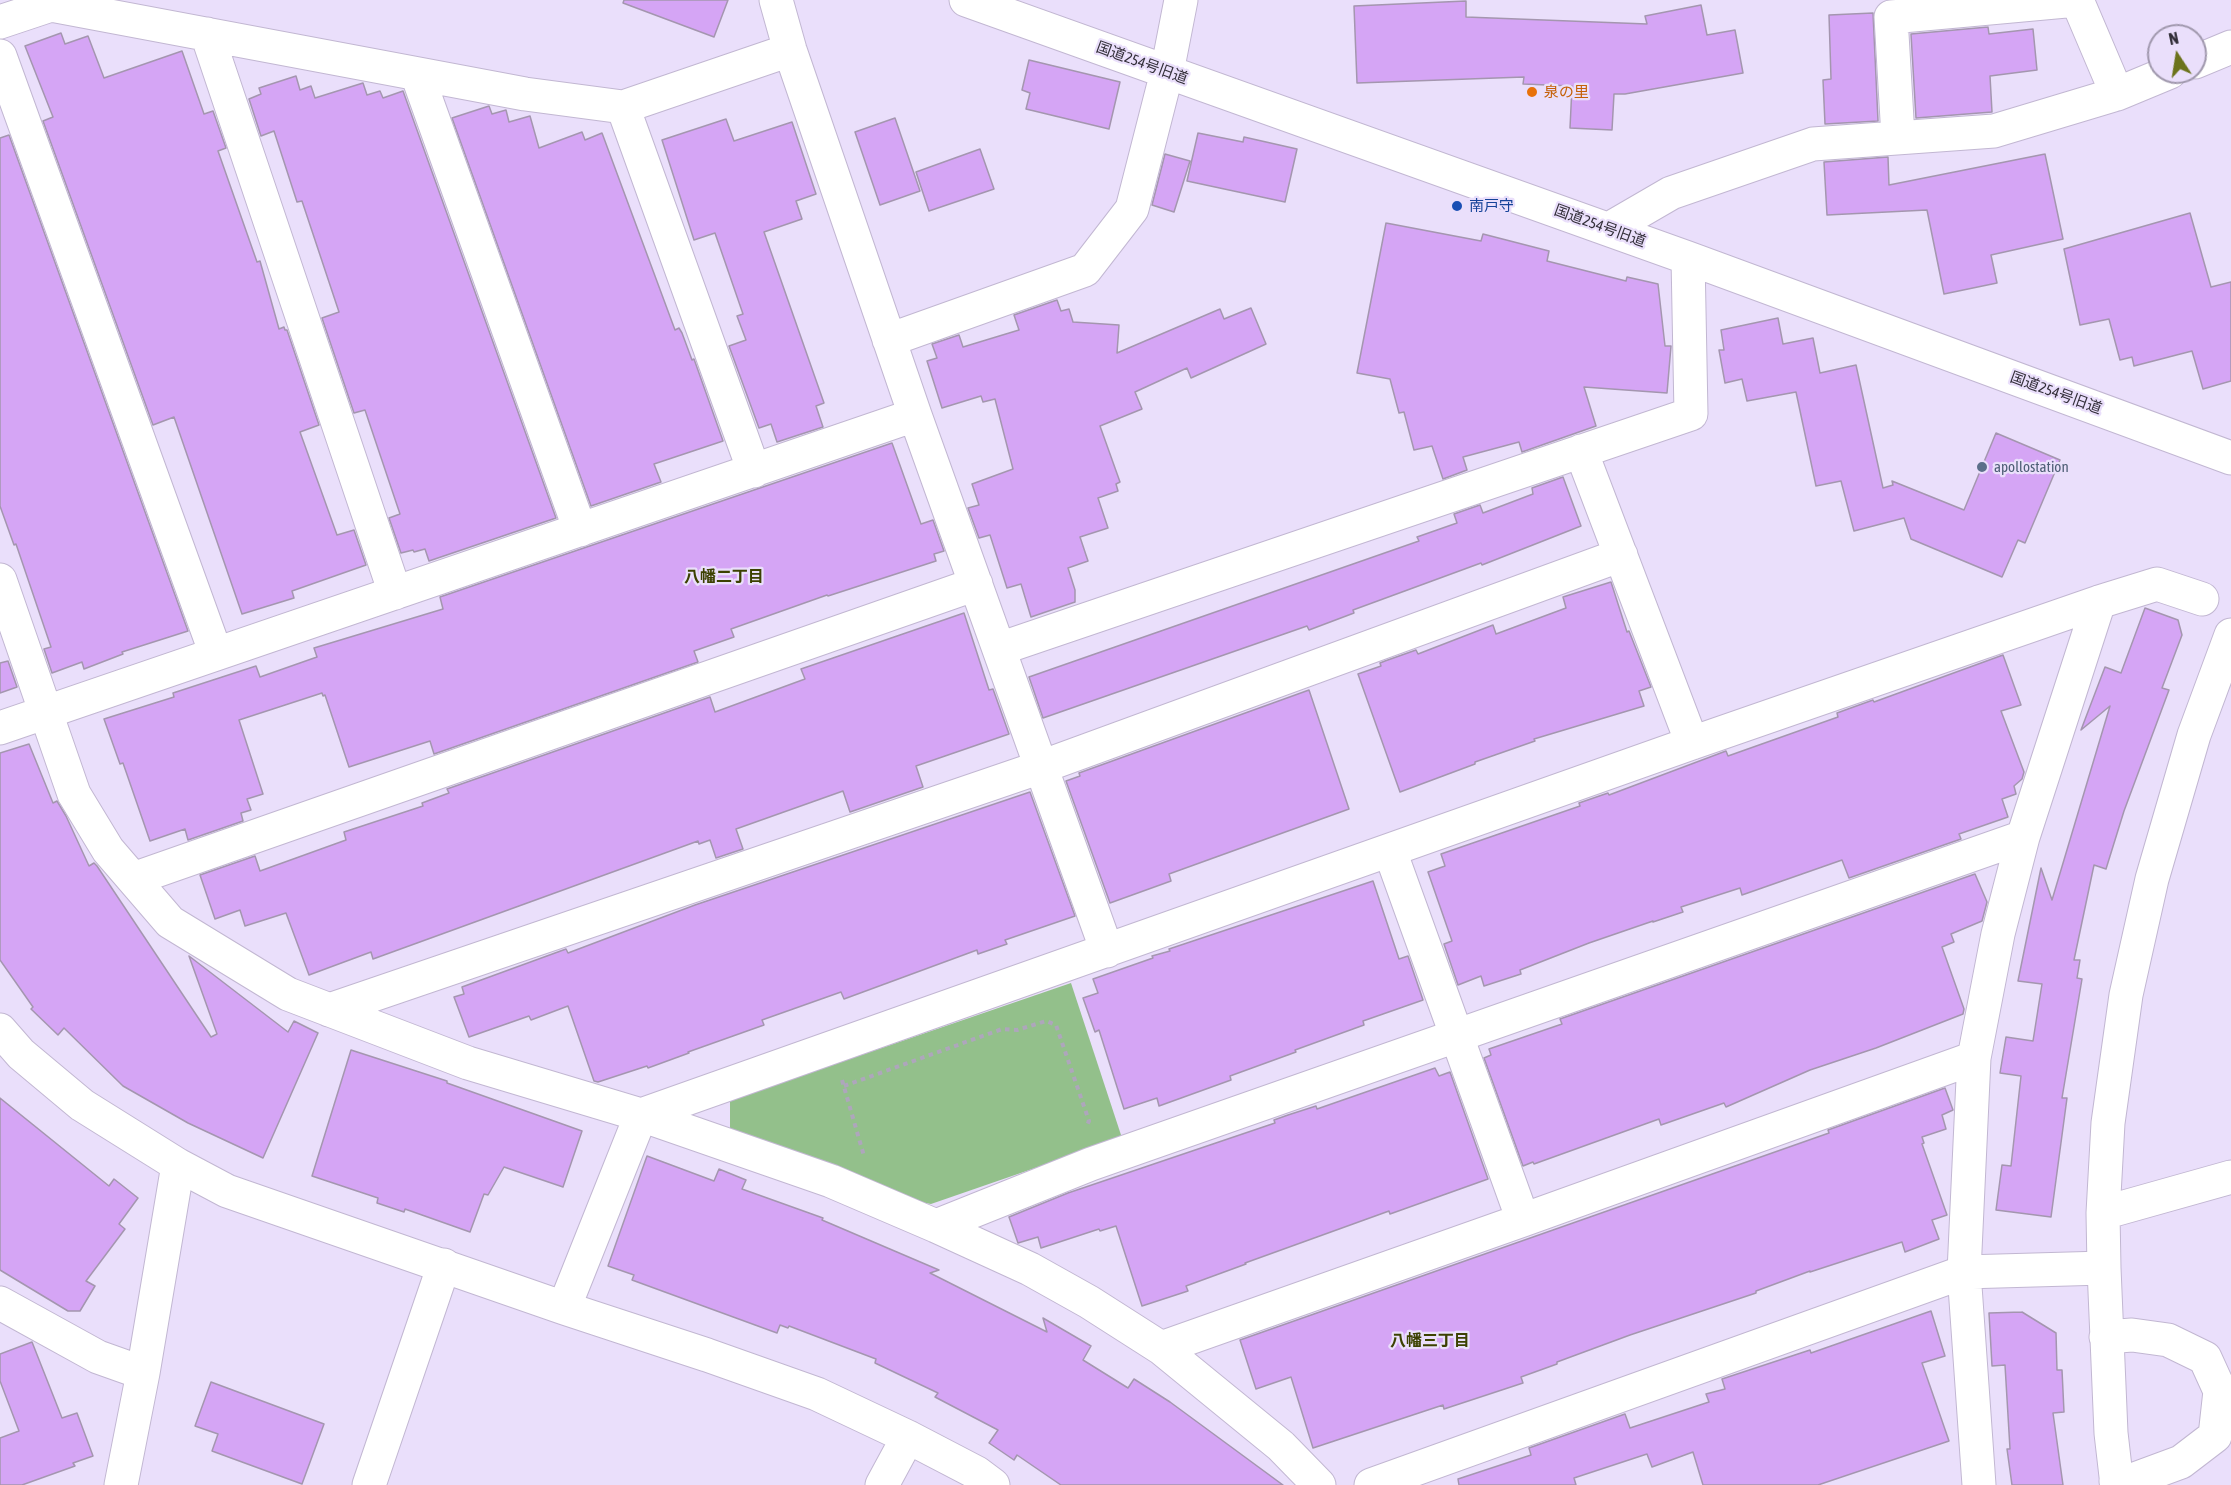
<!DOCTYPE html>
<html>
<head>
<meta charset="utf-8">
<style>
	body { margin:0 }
	#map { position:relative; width:2231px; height:1485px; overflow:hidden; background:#eadffb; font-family:"Asap Condensed",sans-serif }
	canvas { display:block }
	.north { position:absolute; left:2147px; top:24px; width:60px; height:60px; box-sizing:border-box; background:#eadffb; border:2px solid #a098ad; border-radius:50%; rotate:348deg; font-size:16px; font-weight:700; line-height:24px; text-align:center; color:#322e38 }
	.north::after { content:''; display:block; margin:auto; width:21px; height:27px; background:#6c731c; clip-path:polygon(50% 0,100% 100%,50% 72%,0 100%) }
</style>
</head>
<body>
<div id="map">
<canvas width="2231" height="1485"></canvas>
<div class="north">N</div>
</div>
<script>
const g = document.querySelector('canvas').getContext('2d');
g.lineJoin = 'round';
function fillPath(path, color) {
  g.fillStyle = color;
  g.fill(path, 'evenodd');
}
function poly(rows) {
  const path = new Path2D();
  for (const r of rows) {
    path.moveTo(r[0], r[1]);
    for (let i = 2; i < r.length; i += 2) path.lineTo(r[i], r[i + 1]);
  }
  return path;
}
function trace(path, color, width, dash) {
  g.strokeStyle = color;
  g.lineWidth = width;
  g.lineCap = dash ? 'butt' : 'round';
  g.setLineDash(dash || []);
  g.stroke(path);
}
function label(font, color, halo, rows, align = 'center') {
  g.font = font + ' "Asap Condensed","Noto Sans JP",sans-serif';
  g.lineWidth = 4.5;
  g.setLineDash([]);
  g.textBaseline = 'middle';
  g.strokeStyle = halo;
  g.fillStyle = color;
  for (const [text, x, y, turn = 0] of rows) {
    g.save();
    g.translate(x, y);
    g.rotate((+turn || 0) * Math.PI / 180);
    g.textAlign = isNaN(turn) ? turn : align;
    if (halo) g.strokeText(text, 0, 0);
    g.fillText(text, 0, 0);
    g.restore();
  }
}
fillPath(poly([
	[1071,983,1122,1138,931,1204,915,1201,730,1129,730,1100]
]), '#93c08b');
const building = poly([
	[624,0,728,0,714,37,623,3,624,0],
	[1466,1,1466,17,1647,24,1645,16,1701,5,1707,35,1735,30,1743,73,1625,94,1614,94,1612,130,1570,128,1572,86,1523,84,1524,77,1357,83,1354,6,1466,1],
	[1873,13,1878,121,1825,124,1823,80,1831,79,1829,15,1873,13],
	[1988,27,1989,34,2033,29,2037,70,1990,76,1992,112,1916,118,1911,34,1988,27],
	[61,33,65,44,88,36,104,78,182,51,204,114,213,111,226,148,218,151,257,262,260,261,279,329,284,327,285,330,287,330,319,425,300,432,337,535,354,530,366,565,292,591,294,598,242,614,174,417,153,425,43,121,53,117,25,46,61,33],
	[1029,60,1120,82,1109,129,1026,109,1030,93,1022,90,1029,60],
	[296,76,300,90,311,86,315,98,363,83,367,95,380,91,383,98,403,91,556,518,429,561,425,549,414,552,413,550,401,553,389,518,400,514,365,410,354,413,322,318,339,312,302,201,297,202,274,131,261,136,249,99,261,94,259,88,296,76],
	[489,106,492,114,506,110,509,122,530,116,539,148,582,132,585,140,602,133,675,330,679,328,682,333,692,360,694,359,723,441,654,464,661,482,591,506,452,118,489,106],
	[895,118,920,191,880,205,855,132,895,118],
	[726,119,734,141,792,122,816,194,796,201,802,219,764,232,824,403,816,406,823,427,777,442,771,424,759,428,729,346,746,340,737,316,743,314,715,233,694,240,662,140,726,119],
	[1198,133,1243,142,1244,137,1297,149,1285,202,1187,181,1198,133],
	[9,135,188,631,122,652,123,654,84,669,82,662,52,673,44,649,51,647,16,544,14,545,0,506,0,138,9,135],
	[980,149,994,189,929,211,916,172,980,149],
	[1165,154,1190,161,1174,212,1152,205,1165,154],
	[2045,154,2063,239,1991,255,1997,283,1944,294,1927,210,1827,215,1824,162,1888,157,1889,185,2045,154],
	[2190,213,2211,287,2231,282,2231,381,2203,389,2192,351,2134,366,2132,357,2120,360,2109,319,2080,325,2064,249,2190,213],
	[1386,223,1481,241,1483,234,1549,251,1547,261,1626,281,1627,277,1658,284,1665,346,1671,346,1667,393,1584,387,1596,426,1522,452,1519,442,1463,457,1467,470,1443,479,1432,446,1414,450,1404,412,1399,413,1390,379,1357,373,1386,223],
	[1057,300,1061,311,1069,309,1073,322,1119,325,1117,353,1220,309,1224,319,1251,308,1266,344,1191,378,1187,368,1135,392,1142,409,1100,426,1120,482,1116,484,1118,491,1098,498,1108,528,1080,537,1088,561,1068,568,1075,590,1075,602,1031,617,1021,584,1007,588,990,535,979,538,968,508,979,505,972,484,1013,469,995,399,983,402,981,396,942,408,927,361,937,358,932,344,959,335,963,347,1019,330,1014,315,1057,300],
	[1778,318,1783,344,1813,338,1820,373,1856,365,1883,488,1893,485,1892,481,1964,510,1996,433,2060,460,2025,543,2018,540,2002,577,1911,539,1904,518,1854,531,1841,481,1816,486,1796,392,1747,401,1742,379,1725,383,1719,350,1724,350,1721,330,1778,318],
	[892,443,921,524,933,520,944,551,934,554,936,561,828,596,827,595,731,629,734,637,694,651,698,662,434,754,430,741,349,767,325,695,323,696,322,693,239,720,263,794,247,799,251,810,241,813,243,821,188,840,185,829,150,841,123,763,120,764,104,719,174,697,173,693,256,666,260,677,317,657,314,648,443,609,440,597,892,443],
	[1563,477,1581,526,1482,565,1481,563,1353,610,1354,613,1309,630,1307,626,1043,718,1029,677,1419,541,1417,537,1457,523,1454,514,1480,505,1483,513,1533,494,1532,488,1563,477],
	[1611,582,1627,632,1629,631,1651,687,1639,691,1644,706,1534,739,1535,741,1475,762,1475,764,1400,792,1358,674,1381,666,1380,663,1385,661,1416,650,1418,654,1493,625,1496,634,1566,608,1563,597,1611,582],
	[2145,608,2178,620,2182,635,2162,688,2169,690,2124,811,2106,869,2094,865,2074,960,2080,960,2077,978,2082,979,2062,1098,2067,1098,2051,1217,1996,1210,2002,1165,2011,1166,2021,1076,2000,1073,2006,1037,2033,1041,2042,984,2018,981,2041,868,2052,900,2110,706,2081,730,2105,667,2121,673,2145,608],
	[964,613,989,690,993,689,1009,734,916,766,923,787,850,812,843,791,736,829,743,849,716,858,710,840,699,844,698,841,373,959,371,952,309,975,286,913,245,926,240,910,215,919,200,875,255,856,260,871,346,840,344,832,423,806,422,803,449,793,447,789,710,697,715,712,805,679,801,669,964,613],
	[2003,655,2021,705,2001,711,2024,772,2022,779,2014,786,2016,794,2002,799,2008,817,1959,834,1961,839,1849,878,1842,860,1742,895,1740,888,1681,907,1683,912,1653,922,1653,921,1589,943,1520,970,1521,974,1484,986,1481,976,1458,985,1444,944,1452,941,1428,872,1445,866,1441,854,1580,806,1579,803,1608,793,1609,795,1726,751,1728,756,1838,717,1837,713,1848,709,1873,700,1874,702,2003,655],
	[8,661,17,687,0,693,0,663,8,661],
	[1309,690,1349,809,1169,874,1171,881,1110,903,1066,781,1080,776,1079,773,1309,690],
	[29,744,53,803,57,801,66,816,89,866,94,863,97,866,211,1037,217,1034,189,956,288,1032,294,1021,318,1033,263,1158,188,1123,123,1086,64,1028,58,1035,31,1009,33,1007,0,960,0,753,29,744],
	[1030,792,1075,916,1005,940,1007,944,978,954,977,950,844,999,841,992,762,1020,764,1025,688,1052,689,1053,648,1068,647,1066,598,1082,594,1081,568,1006,531,1020,529,1016,469,1037,454,997,464,994,462,987,566,949,568,953,695,905,1030,792],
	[1975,874,1987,902,1982,921,1951,934,1954,942,1942,947,1964,1009,1963,1014,1876,1048,1810,1070,1726,1107,1724,1103,1661,1125,1659,1119,1534,1164,1533,1162,1523,1166,1484,1058,1491,1055,1489,1049,1562,1024,1560,1019,1975,874],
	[1373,881,1399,959,1408,956,1423,1000,1363,1021,1364,1025,1295,1050,1296,1052,1230,1076,1231,1080,1159,1106,1157,1098,1124,1109,1099,1030,1095,1032,1083,998,1098,993,1093,979,1153,958,1152,956,1170,951,1169,949,1373,881],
	[351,1050,447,1081,447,1083,582,1131,563,1187,504,1167,488,1195,484,1194,470,1232,405,1209,404,1212,377,1203,378,1198,312,1176,351,1050],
	[1435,1068,1439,1076,1450,1072,1488,1179,1390,1214,1389,1211,1245,1263,1246,1264,1186,1286,1188,1291,1142,1306,1116,1226,1100,1231,1099,1229,1041,1248,1038,1237,1018,1243,1009,1217,1068,1193,1275,1123,1274,1120,1288,1115,1316,1106,1317,1109,1435,1068],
	[1945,1088,1953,1110,1942,1115,1946,1129,1922,1137,1924,1143,1922,1144,1947,1215,1932,1220,1939,1239,1905,1252,1902,1242,1810,1272,1810,1271,1756,1291,1756,1293,1630,1335,1557,1362,1557,1364,1521,1377,1523,1383,1444,1409,1443,1405,1313,1448,1291,1377,1256,1389,1240,1340,1829,1133,1828,1130,1945,1088],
	[0,1098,109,1186,114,1179,138,1198,119,1224,125,1229,86,1281,95,1286,80,1311,68,1311,0,1270,0,1098],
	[647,1156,714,1181,719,1169,746,1180,742,1189,823,1218,822,1220,939,1270,930,1273,1047,1332,1043,1318,1091,1346,1083,1360,1128,1388,1134,1379,1170,1402,1283,1485,1061,1485,1017,1455,1014,1460,989,1443,998,1430,935,1397,938,1393,875,1363,876,1359,789,1326,788,1328,780,1325,777,1333,632,1280,634,1275,608,1266,647,1156],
	[1931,1311,1945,1356,1922,1363,1949,1441,1818,1485,1703,1485,1693,1452,1652,1467,1647,1454,1574,1478,1576,1485,1459,1485,1458,1479,1531,1455,1529,1448,1625,1414,1630,1428,1709,1402,1706,1394,1725,1389,1722,1379,1810,1350,1811,1353,1931,1311],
	[2022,1312,2056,1333,2057,1370,2062,1370,2064,1412,2053,1413,2063,1485,2012,1485,2007,1449,2010,1449,2005,1365,1992,1366,1989,1313,2022,1312],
	[32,1342,62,1418,77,1413,93,1456,73,1463,75,1466,22,1485,0,1485,0,1438,19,1431,0,1381,0,1354,32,1342],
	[211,1382,324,1424,302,1484,212,1451,218,1434,195,1426,211,1382]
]);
fillPath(building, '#d5a5f5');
trace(building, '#a496af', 1.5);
const minor = poly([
	[776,0,790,50,915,415,1107,951],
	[966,0,1688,258,2231,458],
	[2077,0,2117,94],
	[0,22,51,5,525,94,623,107,790,50],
	[207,34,395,593],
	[0,56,216,654],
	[2195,62,2231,47],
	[417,74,580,530],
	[623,107,754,471],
	[1898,137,1891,17,2077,0],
	[1609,229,1671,193,1813,144,1994,131,2117,94,2170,72],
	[889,340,1085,270,1132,209,1167,72,1181,0],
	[1581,451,1692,743],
	[0,580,74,794,108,850,170,922,288,994,468,1063,641,1115,831,1181,936,1226,1030,1269,1089,1302,1161,1348,1281,1446,1319,1485],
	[999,649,1691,414,1688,258],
	[0,728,915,415],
	[1390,851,1523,1220],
	[133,879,976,584],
	[329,1010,1041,767,1621,555],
	[0,1030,21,1054,82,1105,178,1165,227,1191,564,1308,707,1355,817,1394,908,1437,977,1473,993,1485],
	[2103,1213,2231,1177],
	[936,1226,1091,1164,2023,837],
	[0,1303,98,1357,143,1373],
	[564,1308,641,1115,1692,743,2099,602,2157,584,2202,599],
	[2106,1337,2132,1335,2168,1340,2205,1358,2220,1391,2215,1436,2181,1462,2135,1479,2116,1481],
	[1161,1348,1523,1220,1974,1058],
	[121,1485,143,1373,178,1165],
	[369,1485,444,1265],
	[882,1485,908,1437],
	[1371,1485,1964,1272,2104,1268],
	[1979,1485,1964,1272,1974,1058,1998,934,2023,837,2099,602],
	[2117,1485,2111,1433,2104,1268,2103,1213,2108,1123,2126,995,2152,879,2194,735,2231,635]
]);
trace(minor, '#c2b7d2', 35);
trace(poly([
	[842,1080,864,1156],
	[844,1086,1002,1029,1017,1030,1046,1021,1056,1025,1089,1121,1086,1127]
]), '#aea6bc', 4, [4.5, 4.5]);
trace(minor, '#fff', 33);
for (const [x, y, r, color] of [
	[1532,92,6,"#e8710a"],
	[1457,206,6,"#1a4fb4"],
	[1982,467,6,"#5c6f8a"]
]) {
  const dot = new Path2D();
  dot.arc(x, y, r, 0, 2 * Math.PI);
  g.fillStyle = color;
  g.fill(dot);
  trace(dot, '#eadffb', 2);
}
label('15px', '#322e38', '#eadffb', [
	["国道254号旧道",1142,63,20],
	["国道254号旧道",1600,226,20],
	["国道254号旧道",2056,393,20]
]);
label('15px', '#c56008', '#eadffb', [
	["泉の里",1544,92]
], 'left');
label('15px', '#164399', '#eadffb', [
	["南戸守",1469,206]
], 'left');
label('15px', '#4e5e75', '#eadffb', [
	["apollostation",1994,467]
], 'left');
label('bold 16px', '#3c4101', '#eadffb', [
	["八幡二丁目",724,577],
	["八幡三丁目",1430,1341]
]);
</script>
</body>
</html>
